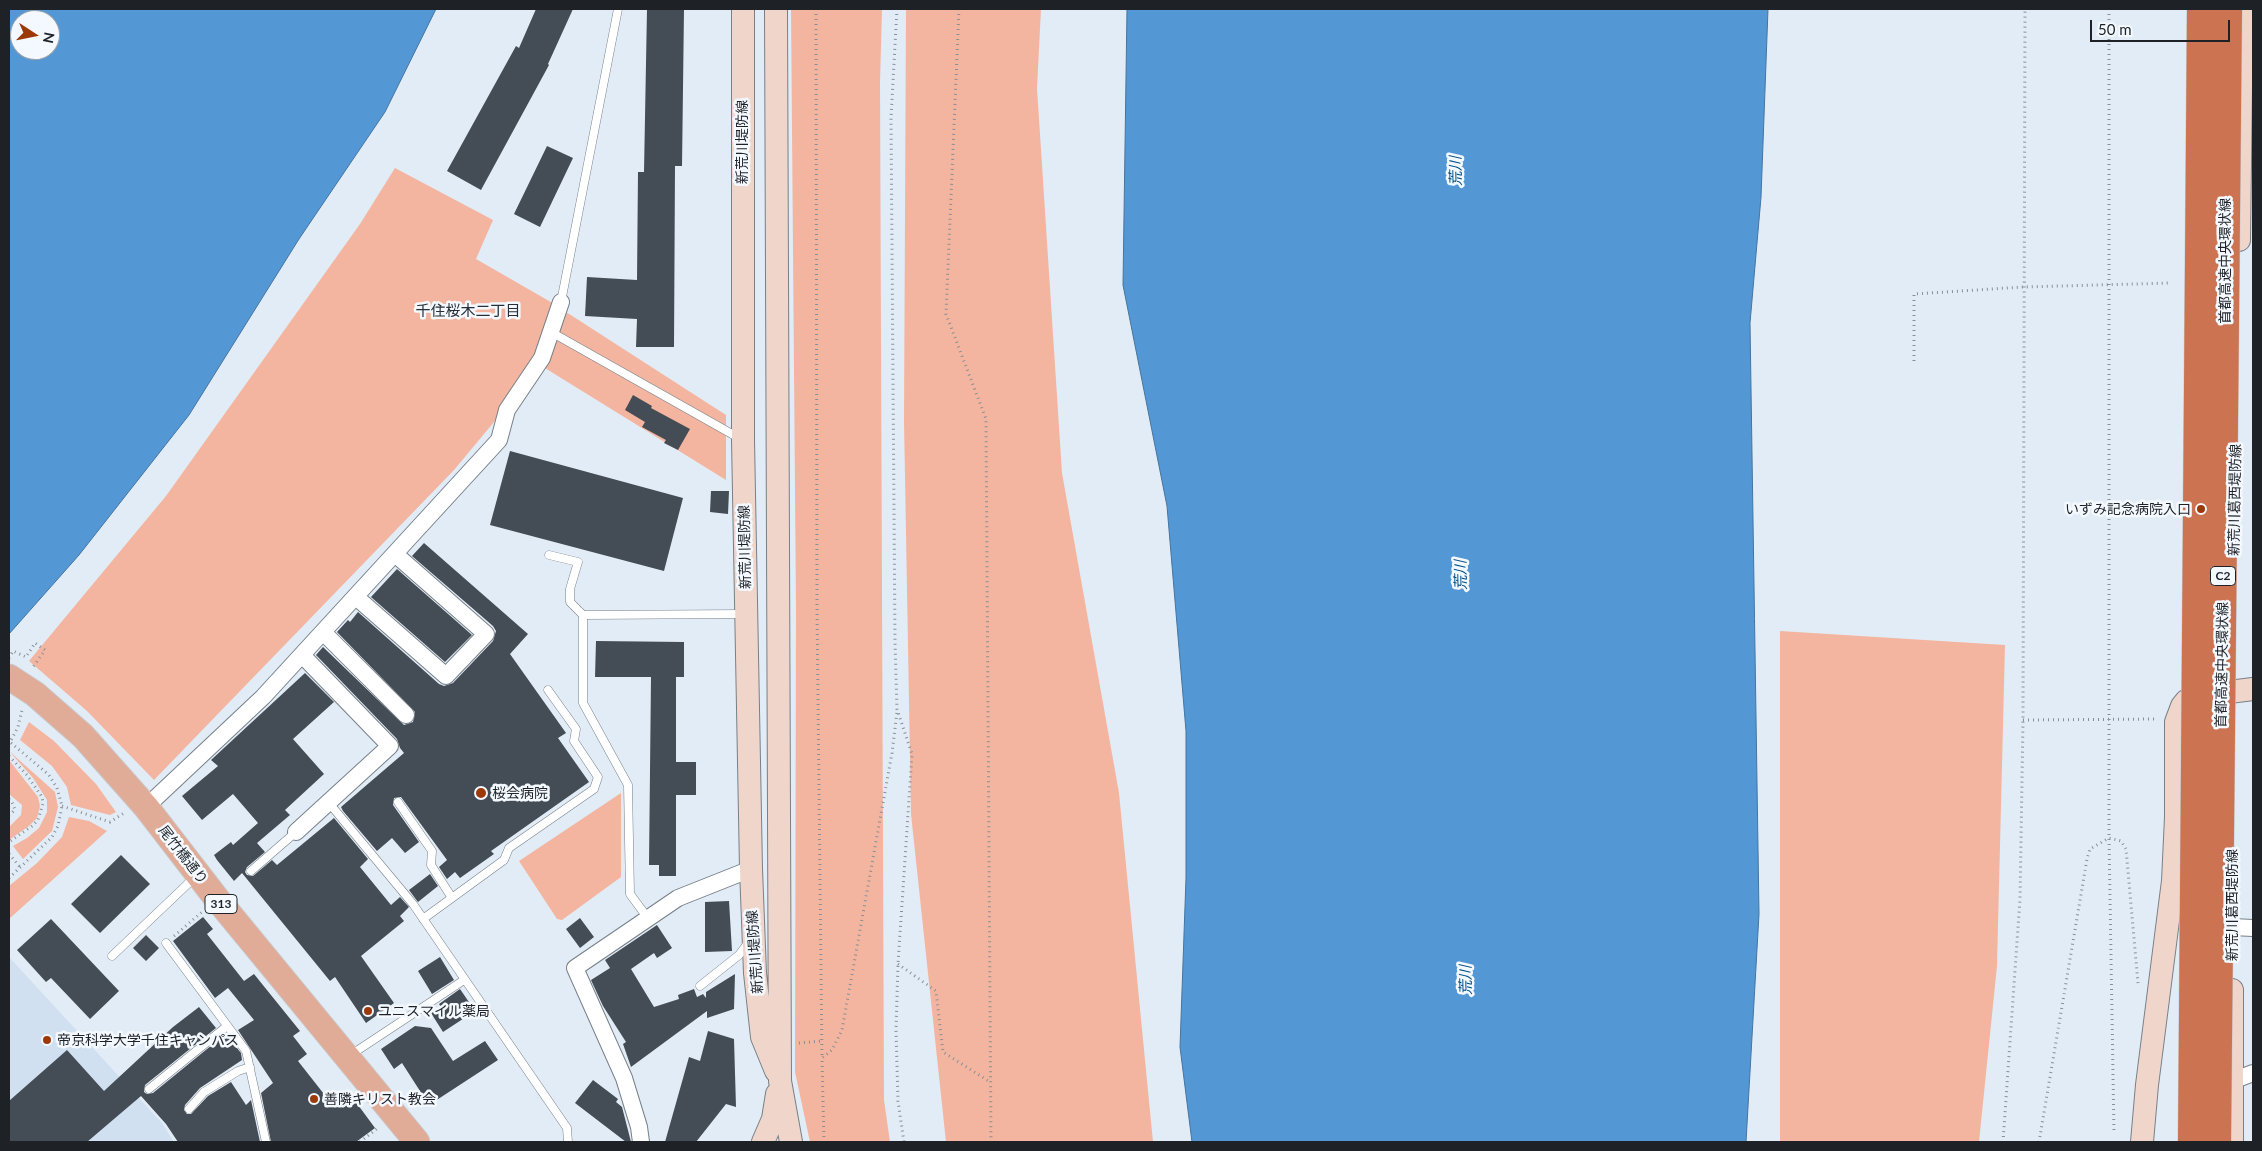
<!DOCTYPE html>
<html>
<head>
<meta charset="utf-8">
<style>
	body { margin:0 }
	#map { position:relative; width:2262px; height:1151px; overflow:hidden; background:#e2ecf6; font-family:Lato,sans-serif }
	canvas { display:block }
	.frame { position:absolute; inset:0; border:10px solid #1e2226; pointer-events:none }
	.north { position:absolute; left:10px; top:10px; width:50px; height:50px; box-sizing:border-box; background:#f3f9ff; border:1px solid #9ea3a8; border-radius:50%; rotate:101deg; font-size:14px; font-weight:700; line-height:20px; text-align:center; color:#1e2226 }
	.north::after { content:''; display:block; margin:auto; width:18px; height:22px; background:#9d3809; clip-path:polygon(50% 0,100% 100%,50% 72%,0 100%) }
	.scale { position:absolute; left:2090px; top:20px; width:140px; height:22px; box-sizing:border-box; border:2px solid #1e2226; border-top:0; padding-left:6px; font-size:15px; line-height:18px; white-space:nowrap; color:#1e2226; -webkit-text-stroke:4px #f3f9ff; paint-order:stroke }
</style>
</head>
<body>
<div id="map">
<canvas width="2262" height="1151"></canvas>
<div class="frame"></div>
<div class="north">N</div>
<div class="scale">50 m</div>
</div>
<script>
const g = document.querySelector('canvas').getContext('2d');
g.lineJoin = 'round';
function fillPath(path, color) {
  g.fillStyle = color;
  g.fill(path, 'evenodd');
}
function poly(rows) {
  const path = new Path2D();
  for (const r of rows) {
    path.moveTo(r[0], r[1]);
    for (let i = 2; i < r.length; i += 2) path.lineTo(r[i], r[i + 1]);
  }
  return path;
}
function trace(path, color, width, dash) {
  g.strokeStyle = color;
  g.lineWidth = width;
  g.lineCap = dash ? 'butt' : 'round';
  g.setLineDash(dash || []);
  g.stroke(path);
}
function label(font, color, halo, rows, align = 'center') {
  g.font = font + ' Lato,"Noto Sans JP",sans-serif';
  g.lineWidth = 5;
  g.setLineDash([]);
  g.textBaseline = 'middle';
  g.strokeStyle = halo;
  g.fillStyle = color;
  for (const [text, x, y, turn = 0] of rows) {
    g.save();
    g.translate(x, y);
    g.rotate((+turn || 0) * Math.PI / 180);
    g.textAlign = isNaN(turn) ? turn : align;
    if (halo) g.strokeText(text, 0, 0);
    g.fillText(text, 0, 0);
    g.restore();
  }
}
fillPath(poly([
	[9,957,162,1123,174,1142,9,1142]
]), '#d0e0f0');
fillPath(poly([
	[791,9,882,9,880,83,884,1100,890,1142,810,1142,795,1072,796,610],
	[906,9,1041,9,1037,88,1062,473,1119,793,1153,1142,946,1142,911,814,904,421],
	[395,168,493,220,476,259,549,301,726,415,726,480,532,360,494,422,454,470,154,780,87,711,29,661,166,496,360,224],
	[1780,631,2005,645,1997,966,1979,1142,1780,1142],
	[29,722,54,741,96,784,116,812,110,815,71,805,67,787,52,766,20,740],
	[9,751,55,792,58,807,52,831,23,859,13,846,27,838,39,828,47,812,47,800,33,778],
	[9,760,38,797,40,806,37,818,29,826,9,840,9,827,21,815,22,805,9,794],
	[621,793,621,877,562,920,557,919,519,861],
	[69,817,89,821,107,831,9,919,9,886,37,863,62,837]
]), '#f3b59f');
const water = poly([
	[9,9,436,9,385,112,299,239,189,415,79,555,9,634,9,9],
	[20,20,50,20,50,50,20,50,20,20],
	[1127,9,1768,9,1761,197,1750,323,1759,914,1746,1142,1192,1142,1180,1047,1186,878,1186,731,1167,506,1123,285,1127,9]
]);
fillPath(water, '#5497d5');
trace(water, '#4474a0', 1);
fillPath(poly([
	[536,9,573,9,548,64,549,65,481,190,447,171,516,46,519,48],
	[647,9,684,9,682,166,675,166,674,347,636,347,637,319,585,316,587,277,637,280,638,172,644,172],
	[547,146,573,158,540,227,514,214],
	[633,395,652,406,651,408,690,429,678,450,664,443,666,440,642,427,645,422,625,410],
	[510,451,683,498,664,571,490,525],
	[711,491,729,491,728,514,710,512],
	[424,543,528,634,510,654,566,733,558,738,589,782,491,851,494,854,460,878,455,872,447,879,439,867,447,860,401,797,394,798,393,805,419,842,405,853,392,838,377,851,343,811,341,807,404,753,400,748,397,739,316,655,323,647,404,725,413,722,415,712,337,632,348,620,350,622,358,612,439,684,444,686,453,683,493,641,496,631,493,626,412,556],
	[397,569,472,635,445,662,371,597],
	[596,641,684,642,684,677,676,677,676,762,696,762,696,795,676,795,676,876,659,876,659,865,649,865,651,677,595,677],
	[305,673,334,702,293,739,324,774,285,810,290,815,257,843,265,852,247,867,245,872,247,875,253,876,272,860,277,865,334,818,368,859,360,867,391,905,400,897,409,907,400,916,404,921,361,956,394,1003,366,1023,335,977,330,981,242,873,234,881,217,860,214,855,231,842,233,845,258,823,233,794,202,820,182,796,218,766,211,760],
	[121,855,150,884,100,933,71,904],
	[430,874,438,886,418,902,409,890],
	[729,901,732,951,705,952,705,902],
	[203,917,213,929,207,934,244,981,254,974,300,1031,293,1036,307,1054,298,1061,331,1103,347,1090,375,1128,356,1142,271,1142,261,1093,273,1083,238,1030,254,1020,228,988,215,998,173,941],
	[580,918,594,937,580,948,566,929],
	[51,919,119,991,90,1019,51,978,46,982,17,950],
	[657,925,672,948,657,958,654,953,631,969,654,1007,679,999,678,995,694,989,697,997,703,994,706,998,706,992,735,974,734,1009,707,1018,707,1011,631,1067,623,1044,626,1042,603,1006,591,980,610,968,605,960],
	[146,935,159,948,146,961,133,948],
	[440,957,454,980,432,994,418,971],
	[460,989,475,1011,443,1032,431,1013,441,1007,439,1004],
	[199,1007,216,1028,145,1085,144,1092,147,1094,153,1093,223,1036,225,1039,228,1037,241,1053,242,1060,200,1088,185,1105,184,1110,187,1114,191,1114,208,1096,231,1082,246,1105,251,1100,260,1142,178,1142,166,1124,141,1096,87,1142,9,1142,9,1101,67,1050,104,1091,173,1027],
	[415,1026,431,1028,453,1061,485,1041,498,1060,429,1105,402,1063,394,1069,381,1049],
	[708,1031,734,1039,736,1107,726,1104,696,1142,665,1142,689,1057,700,1061],
	[593,1080,618,1099,616,1102,622,1107,631,1142,626,1142,575,1103]
]), '#444c55');
const lane = poly([
	[561,302,618,9],
	[551,332,739,438],
	[549,555,578,562,570,589,570,602,583,615],
	[398,802,432,851,431,865,452,898],
	[329,803,413,904,567,1128,568,1142],
	[251,871,296,832],
	[647,917,630,894,628,785,583,703,583,615,744,614],
	[423,919,504,860,509,848,594,789,598,777,574,741,576,729,548,690],
	[166,943,246,1051,266,1142],
	[112,956,196,876],
	[700,986,739,955,748,943],
	[349,1056,464,980],
	[149,1089,227,1026],
	[189,1109,204,1092,238,1071,250,1067]
]);
const street = poly([
	[356,597,446,676,486,634,395,554],
	[324,633,406,715],
	[146,807,263,697,499,440,507,410,542,358,561,302],
	[296,832,390,746,303,656],
	[2232,927,2253,928],
	[2232,1081,2253,1073],
	[641,1142,639,1127,624,1078,575,968,678,898,751,869]
]);
const secondary = poly([
	[743,9,743,440,751,869,755,973,762,1037,776,1071],
	[776,9,780,1081,791,1142],
	[2239,240,2242,9],
	[2232,990,2232,1142],
	[763,1142,773,1119,777,1094],
	[2142,1142,2147,1085,2173,881,2176,817,2176,722,2182,706,2186,701,2197,696,2253,689]
]);
const primary = poly([
	[9,677,35,694,83,736,146,807,217,899,417,1142]
]);
trace(lane, '#778089', 9);
trace(street, '#778089', 18);
trace(secondary, '#778089', 24);
trace(primary, '#c9cacb', 27);
trace(poly([
	[816,9,817,609,822,1058],
	[897,9,891,118,895,643,897,709,912,754,898,964,896,1029,898,1101,904,1142],
	[959,9,946,314,986,419,991,1142],
	[2109,9,2109,838,2114,1134],
	[1914,361,1914,294,2023,287,2171,283],
	[9,658,13,651,26,657,35,643,45,650,33,667],
	[2023,720,2158,719],
	[9,756,27,775,42,797,43,803,38,820,32,826,9,842],
	[9,799,12,802,15,810,9,815],
	[62,806,110,822,124,813],
	[9,854,20,867],
	[9,878,52,837,58,826,62,806,57,788,49,775,10,742,18,727,22,710],
	[174,936,202,912],
	[898,964,936,991,943,1052,990,1082],
	[799,1043,822,1041],
	[360,1142,379,1127],
	[824,1142,822,1058,832,1050,842,1030,892,753,897,712],
	[2003,1142,2020,899,2023,720,2025,9],
	[2039,1142,2087,859,2090,849,2109,838,2121,841,2126,849,2138,983]
]), '#888f96', 3, [1, 4]);
trace(lane, '#fff', 8);
trace(street, '#fff', 16);
trace(secondary, '#f0d5cb', 22);
trace(primary, '#e0ab97', 25);
const highwayBridge = poly([
	[2192,1142,2201,9],
	[2217,1142,2228,9]
]);
trace(highwayBridge, '#c9cacb', 29, []);
trace(highwayBridge, '#cc7352', 28);
for (const [x, y, r, color] of [
	[2201,509,5,"#9d3809"],
	[481,793,6,"#9d3809"],
	[368,1011,5,"#9d3809"],
	[47,1040,5,"#9d3809"],
	[314,1099,5,"#9d3809"]
]) {
  const dot = new Path2D();
  dot.arc(x, y, r, 0, 2 * Math.PI);
  g.fillStyle = color;
  g.fill(dot);
  trace(dot, '#f3f9ff', 2);
}
for (const [x, y, w] of [
	[2223,576,25],
	[221,904,32]
]) {
  const box = new Path2D();
  box.roundRect(x - w / 2, y - 9.5, w, 19, 4);
  g.fillStyle = '#f3f9ff';
  g.fill(box);
  trace(box, '#1e2226', 1);
}
label('bold 12px', '#1e2226', null, [
	["C2",2223,576],
	["313",221,904]
]);
label('14px', '#1e2226', '#f3f9ff', [
	["新荒川堤防線",742,142,-90],
	["首都高速中央環状線",2225,261,-90],
	["新荒川葛西堤防線",2235,500,-89],
	["新荒川堤防線",745,547,-91],
	["首都高速中央環状線",2222,665,-89],
	["尾竹橋通り",183,855,52],
	["新荒川葛西堤防線",2232,905,-90],
	["新荒川堤防線",755,952,-94]
]);
label('14px', '#1e2226', '#f3f9ff', [
	["いずみ記念病院入口",2191,509,"right"],
	["桜会病院",492,793],
	["ユニスマイル薬局",378,1011],
	["帝京科学大学千住キャンパス",57,1040],
	["善隣キリスト教会",324,1099]
], 'left');
label('italic 15px', '#004f89', '#f3f9ff', [
	["荒川",1456,171,-91],
	["荒川",1461,575,-91],
	["荒川",1466,980,-91]
]);
label('15px', '#282f37', '#f3f9ff', [
	["千住桜木二丁目",468,311]
]);
</script>
</body>
</html>
